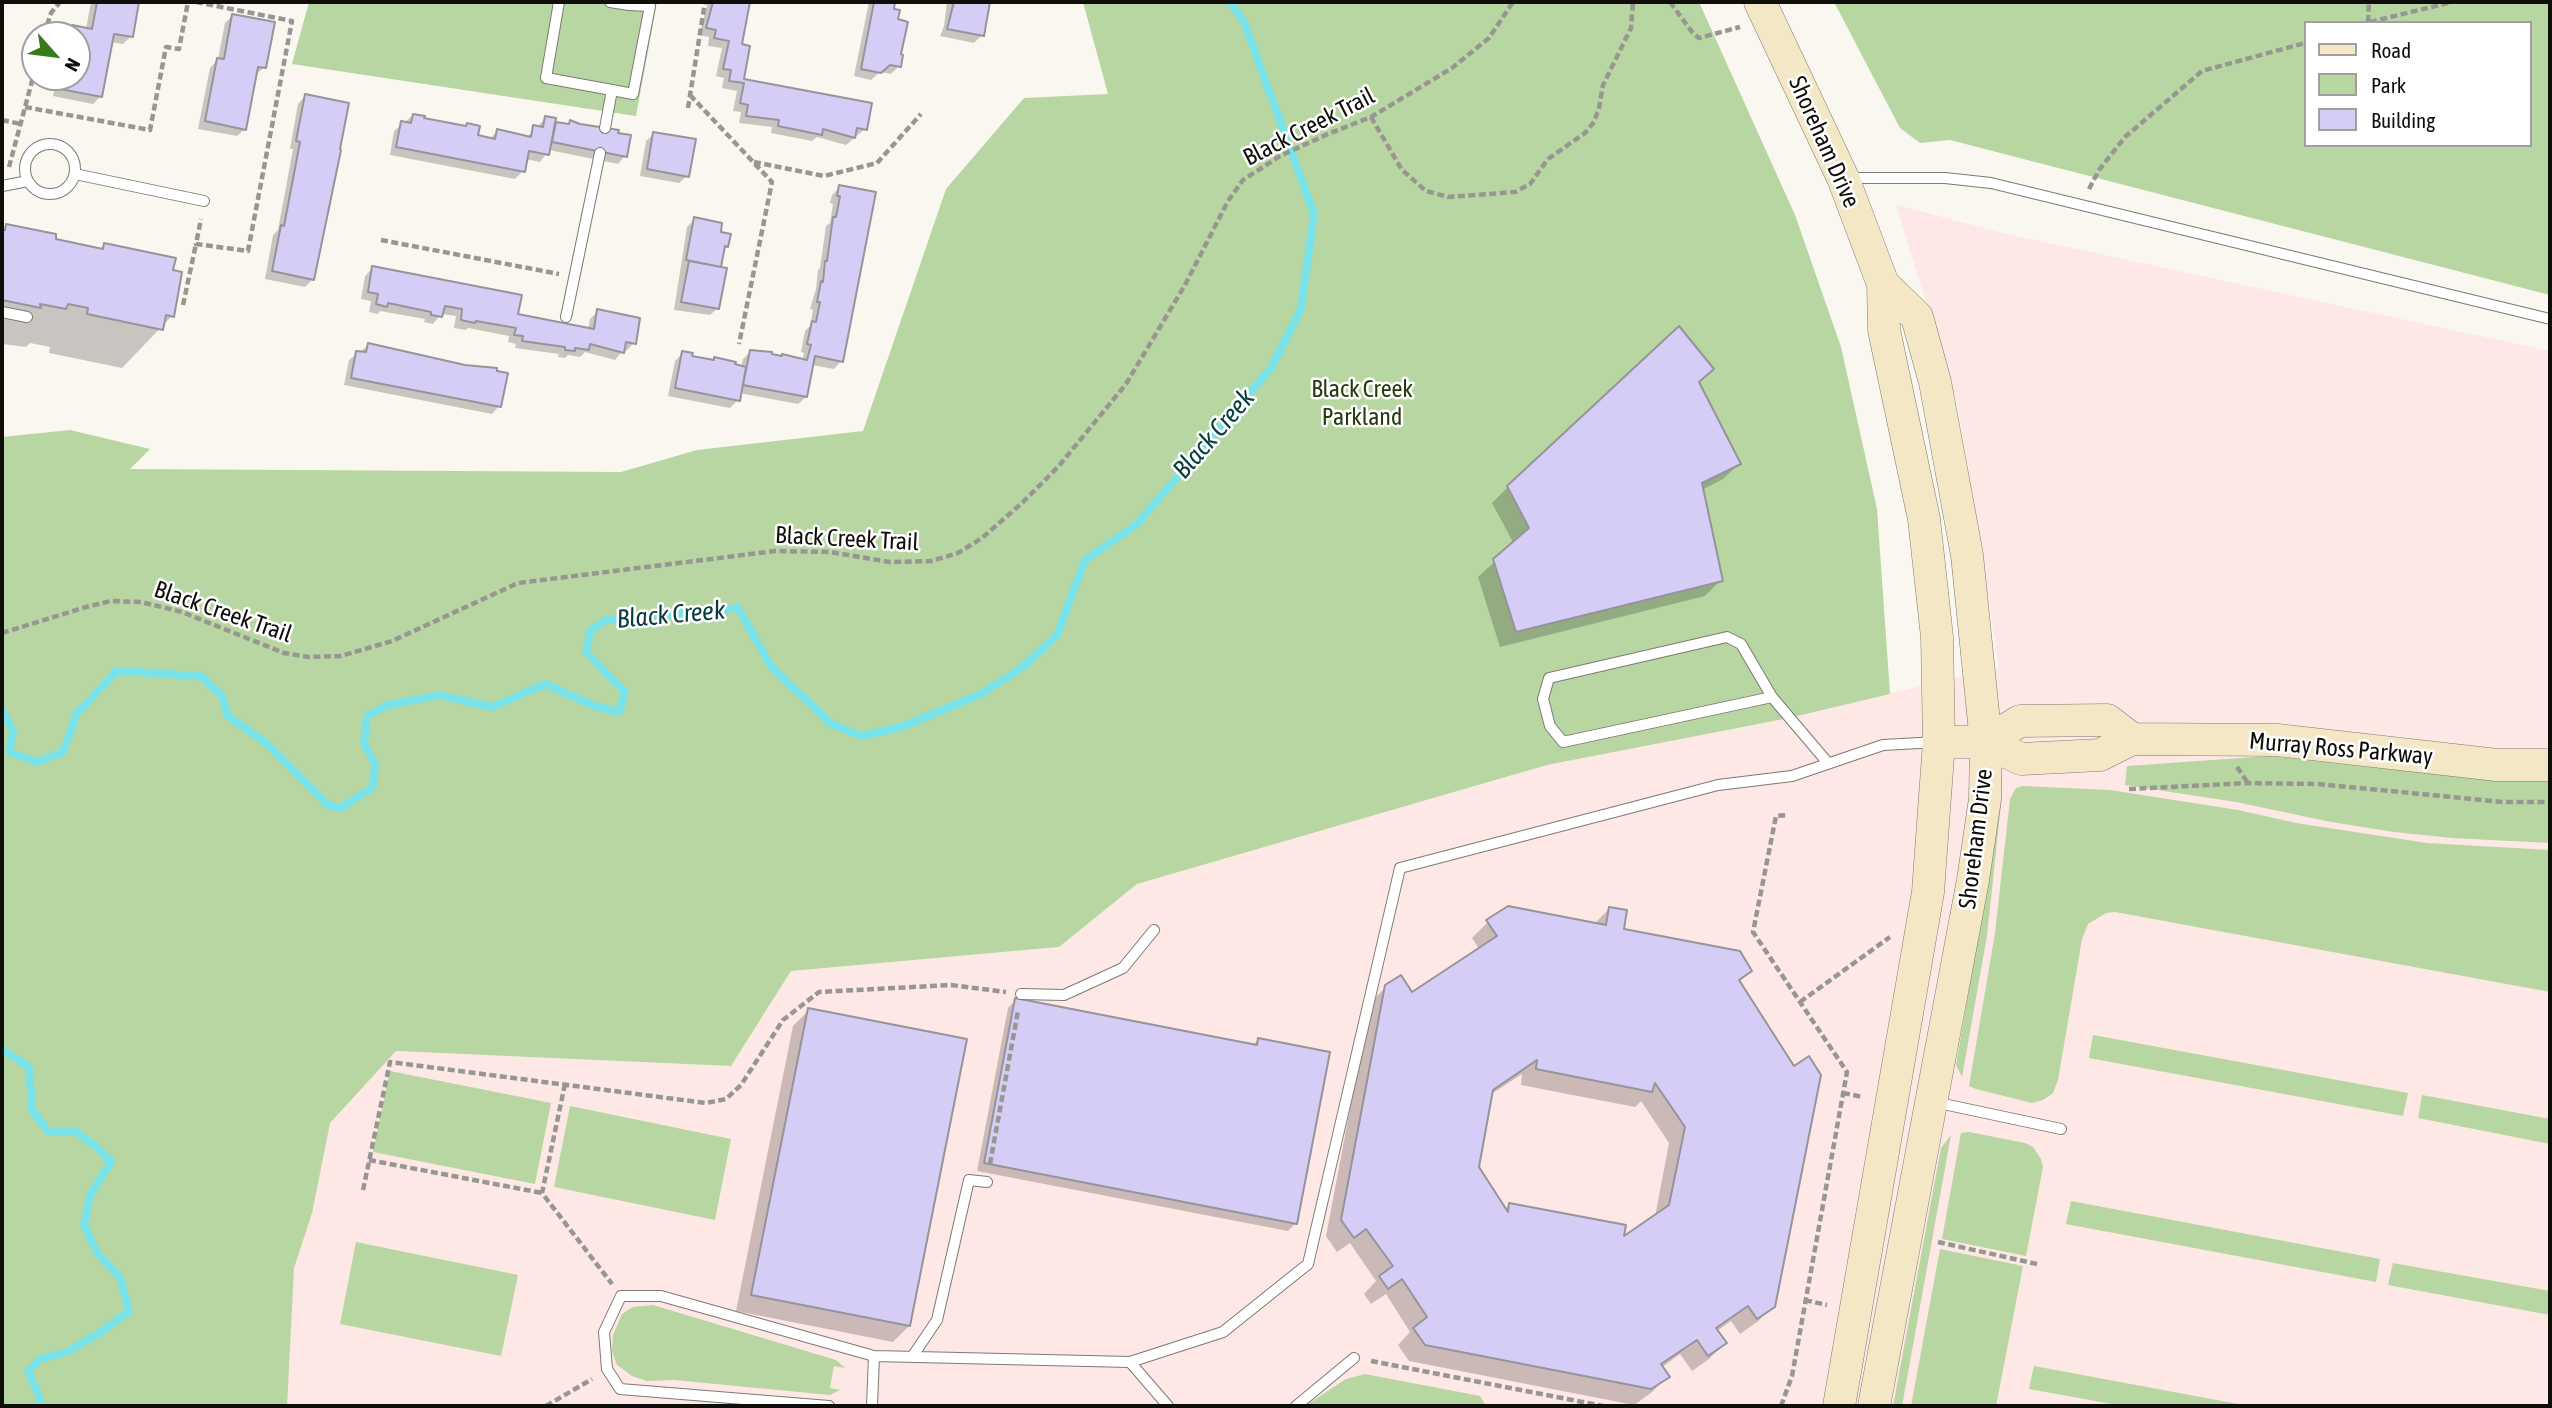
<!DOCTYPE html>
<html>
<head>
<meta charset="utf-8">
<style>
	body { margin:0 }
	#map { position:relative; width:2552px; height:1408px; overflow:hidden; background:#faf7f0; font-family:"Asap Condensed",sans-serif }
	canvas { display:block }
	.frame { position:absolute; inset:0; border:4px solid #0f0e0b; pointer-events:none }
	.legend { position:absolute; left:2304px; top:21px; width:228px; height:126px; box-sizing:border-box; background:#fff; border:2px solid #9f9f9d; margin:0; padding:9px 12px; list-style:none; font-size:21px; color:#0f0e0b }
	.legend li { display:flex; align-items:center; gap:14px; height:35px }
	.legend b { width:35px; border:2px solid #9f9f9d }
	.north { position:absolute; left:21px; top:21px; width:70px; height:70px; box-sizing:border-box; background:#fff; border:2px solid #9f9f9d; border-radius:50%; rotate:118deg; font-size:19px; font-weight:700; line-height:28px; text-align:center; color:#0f0e0b }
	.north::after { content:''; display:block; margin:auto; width:24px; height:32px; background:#397a1a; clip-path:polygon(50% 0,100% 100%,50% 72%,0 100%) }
</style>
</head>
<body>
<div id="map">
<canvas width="2552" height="1408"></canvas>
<div class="frame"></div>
<ul class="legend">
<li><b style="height:9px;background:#f4e7c5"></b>Road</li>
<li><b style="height:19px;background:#b8d6a1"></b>Park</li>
<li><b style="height:19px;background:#d6cdf7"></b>Building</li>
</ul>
<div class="north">N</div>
</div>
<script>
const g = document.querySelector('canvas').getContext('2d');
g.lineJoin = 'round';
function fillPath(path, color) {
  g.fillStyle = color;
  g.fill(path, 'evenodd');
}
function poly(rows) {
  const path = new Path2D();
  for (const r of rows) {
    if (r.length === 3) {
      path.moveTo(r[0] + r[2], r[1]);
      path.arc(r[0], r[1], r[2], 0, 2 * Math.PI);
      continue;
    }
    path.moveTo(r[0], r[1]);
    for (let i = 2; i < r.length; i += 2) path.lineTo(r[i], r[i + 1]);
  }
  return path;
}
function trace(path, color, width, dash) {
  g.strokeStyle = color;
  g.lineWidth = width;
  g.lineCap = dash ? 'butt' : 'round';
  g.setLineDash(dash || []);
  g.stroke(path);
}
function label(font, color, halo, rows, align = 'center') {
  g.font = font + ' "Asap Condensed",sans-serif';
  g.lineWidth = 5;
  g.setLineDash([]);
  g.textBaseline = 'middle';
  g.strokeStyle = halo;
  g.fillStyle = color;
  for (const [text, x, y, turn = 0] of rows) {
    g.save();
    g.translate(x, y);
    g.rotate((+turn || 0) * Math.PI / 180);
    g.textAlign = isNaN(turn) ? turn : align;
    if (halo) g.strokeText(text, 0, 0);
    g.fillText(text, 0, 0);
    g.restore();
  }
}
fillPath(poly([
	[1896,205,2007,234,2550,351,2550,1406,2,1406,330,1123,396,1051,731,1066,791,971,1059,947,1137,884,1547,765,1789,718,1999,667,1958,406]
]), '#fde8e5');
fillPath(poly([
	[309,2,657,2,636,116,292,64],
	[1083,2,1699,2,1795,215,1841,347,1877,509,1890,694,1789,718,1547,765,1137,884,1059,947,791,971,731,1066,396,1051,330,1123,312,1213,294,1268,287,1406,2,1406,2,437,70,430,150,449,130,469,621,472,697,450,863,431,946,189,1024,98,1108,94],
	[1834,2,2550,2,2550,295,1950,140,1920,143,1900,128],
	[2305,23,2529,23,2529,145,2305,145],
	[2269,756,2379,768,2550,781,2550,843,2452,838,2394,832,2331,822,2236,802,2125,785,2127,766],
	[2023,786,2110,790,2238,810,2296,823,2427,843,2550,850,2550,992,2115,912,2106,913,2088,924,2082,939,2058,1080,2053,1093,2043,1100,2032,1103,1976,1089,1969,1086,1995,933,2010,799,2016,788],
	[2002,795,1987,936,1962,1077,1956,1065,1981,920,1997,802],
	[2093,1035,2408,1093,2403,1116,2089,1058],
	[390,1071,551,1103,535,1184,373,1152],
	[2422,1095,2550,1119,2550,1144,2418,1118],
	[570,1106,731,1139,715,1220,554,1187],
	[1969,1132,2025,1143,2033,1147,2041,1159,2043,1167,2026,1256,1942,1239,1961,1133],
	[1951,1135,1902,1406,1893,1406,1941,1148],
	[2071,1201,2380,1259,2376,1282,2066,1224],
	[356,1242,518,1275,501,1356,340,1324],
	[1940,1249,2023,1266,1996,1406,1911,1406],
	[2393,1263,2550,1291,2550,1315,2388,1285],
	[653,1305,836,1360,845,1368,834,1366,830,1388,840,1390,830,1395,674,1380,647,1381,632,1376,617,1365,612,1351,613,1335,622,1314,633,1307],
	[2034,1366,2249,1406,2123,1406,2029,1389],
	[1365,1374,1480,1396,1486,1406,1305,1406,1346,1379]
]), '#b8d6a1');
fillPath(poly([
	[91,2,138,2,131,36,123,44,110,42,101,96,93,104,53,96,57,77,77,77,77,35,65,34,73,27,86,29],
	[708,2,748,2,740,46,742,80,865,129,846,145,817,137,812,141,771,133,772,127,739,123,741,112,733,111,737,91,722,88,724,78,716,76,722,48,708,46,709,37,699,35],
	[869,2,893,2,892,10,899,66,891,74,880,72,871,80,854,76],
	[947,2,988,2,982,35,974,43,940,36,944,26],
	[233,15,265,67,255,75,245,129,237,136,198,129,210,68,218,59,225,23],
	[305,96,313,279,305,287,265,279,273,235,278,230,293,149,290,149,298,104],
	[413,115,475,137,489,139,498,131,526,138,546,118,554,123,567,126,570,122,625,156,618,164,549,150,540,162,525,159,523,171,515,179,390,155,394,131],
	[654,134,687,176,679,183,640,176,646,141],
	[840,187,874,194,841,361,834,369,812,365,806,397,798,404,739,393,738,400,730,408,668,396,675,361,683,353,690,357,741,367,743,359,751,351,802,361,804,353,801,352,805,331,810,326,813,310,810,309,816,289,818,270,820,268,826,226,830,223,833,204,830,203,832,195],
	[695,219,727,246,723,250,719,269,718,308,710,315,674,310,687,227],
	[7,226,54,240,99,250,104,245,171,272,172,316,122,368,49,353,50,347,30,343,26,347,2,344,2,231],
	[373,268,516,316,588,329,590,319,598,311,634,343,626,351,623,350,615,360,585,352,580,357,568,355,565,358,558,357,559,354,515,348,516,344,508,342,509,336,468,328,466,330,454,328,456,316,441,314,433,324,424,322,425,319,380,311,378,314,369,312,371,301,361,299,365,276],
	[369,345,499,406,492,414,344,385,349,360],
	[1697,383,1739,464,1723,479,1702,490,1721,580,1705,596,1500,647,1478,577,1514,544,1492,503,1508,487],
	[1610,908,1621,930,1750,971,1738,983,1774,1306,1757,1322,1740,1334,1731,1321,1717,1331,1725,1343,1709,1359,1692,1371,1680,1354,1661,1368,1667,1377,1651,1393,1634,1405,1409,1361,1398,1345,1410,1332,1386,1294,1371,1304,1364,1294,1376,1281,1350,1243,1337,1252,1326,1236,1370,1003,1386,987,1412,994,1479,949,1472,938,1488,922,1594,924],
	[1522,1074,1521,1085,1635,1107,1641,1101,1669,1143,1655,1217,1622,1239,1509,1205,1504,1210,1477,1167,1490,1095],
	[1016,1000,1252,1046,1258,1040,1296,1223,1288,1231,977,1171,1008,1008],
	[809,1010,909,1326,893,1342,736,1311,793,1026]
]), '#0003');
trace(poly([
	[2,710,13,731,9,752],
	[9,752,37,762,63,752,77,713,117,671,201,676,222,696,228,716,266,743,328,805,341,808,373,787,375,764,364,743,367,716,388,705,440,695,492,707,545,684,595,706,619,712,625,692,586,652,590,631,606,620,738,608,771,666,831,724,862,736,904,726,981,694,1023,667,1057,635,1085,560,1136,525,1271,368,1301,309,1314,214,1244,22,1230,2],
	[2,1049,29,1067,32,1110,48,1131,76,1132,98,1148,111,1162,90,1195,84,1225,98,1254,120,1277,129,1311,101,1332,67,1352,40,1359,28,1371,39,1396,41,1406]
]), '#7ae3e9', 8);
const building = poly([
	[97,2,139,2,133,37,114,34,102,97,60,89,62,77,77,77,77,35,70,35,72,25,92,29,97,2],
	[713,2,750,2,742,44,750,46,744,79,872,103,867,130,857,128,855,138,823,129,822,135,778,126,779,120,746,116,748,105,740,103,744,83,729,81,731,70,723,69,729,41,714,38,716,30,706,28,713,2],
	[874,2,895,2,894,9,900,10,898,19,908,22,901,54,903,55,901,67,890,65,881,73,861,69,874,2],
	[954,2,990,2,984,36,947,29,954,2],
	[232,14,275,22,266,68,258,67,246,130,205,121,217,58,224,59,232,14],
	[305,94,349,103,340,149,341,150,314,280,272,271,281,225,284,226,300,142,296,141,305,94],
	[413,114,425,116,424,118,466,126,467,123,480,126,478,135,495,139,497,129,531,137,533,125,543,127,545,116,556,118,549,155,529,151,525,172,396,147,401,121,411,123,413,114],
	[570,120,580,124,619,130,618,133,631,135,627,157,552,142,556,122,569,124,570,120],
	[653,132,696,139,689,177,647,169,653,132],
	[839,185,876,192,843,362,815,356,807,397,743,385,750,350,772,352,772,354,782,356,782,354,807,360,811,345,807,344,812,321,816,322,820,302,817,302,821,281,823,282,825,261,827,261,833,217,836,217,840,196,837,196,839,185],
	[694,217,722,223,721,232,731,234,728,247,725,246,721,267,686,260,694,217],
	[6,224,56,234,56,239,103,249,104,243,176,258,173,270,182,272,174,317,166,315,163,330,87,314,88,308,68,304,66,309,40,304,41,308,2,300,2,230,5,230,6,224],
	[689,261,727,268,719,309,681,302,689,261],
	[372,266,522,295,518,314,594,329,597,309,640,318,636,344,626,342,624,353,590,344,589,350,575,348,575,351,565,350,565,347,522,341,523,336,514,335,516,328,476,321,475,323,461,320,462,309,445,306,442,317,431,315,431,312,388,303,387,307,376,304,378,294,368,292,372,266],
	[1679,326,1714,369,1699,382,1741,464,1702,483,1723,581,1516,632,1493,559,1529,528,1507,486,1679,326],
	[368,343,465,365,497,368,497,371,508,373,501,407,351,378,356,351,366,352,368,343],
	[682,351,693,353,692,356,714,360,714,357,736,362,735,364,746,367,740,401,675,388,682,351],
	[1508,906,1606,925,1609,907,1627,910,1624,929,1740,951,1752,971,1739,980,1794,1066,1809,1056,1821,1075,1775,1307,1757,1319,1748,1306,1716,1328,1727,1343,1708,1356,1697,1340,1661,1364,1670,1377,1651,1389,1425,1345,1413,1328,1427,1317,1402,1279,1388,1289,1379,1276,1393,1266,1366,1229,1354,1238,1341,1220,1385,985,1401,975,1412,992,1497,936,1486,920,1508,906],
	[1537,1060,1536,1069,1652,1092,1655,1083,1685,1127,1669,1205,1624,1236,1626,1225,1509,1203,1508,1212,1479,1167,1493,1090,1537,1060],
	[1015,998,1257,1045,1258,1038,1330,1052,1297,1224,984,1163,1015,998],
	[808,1008,967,1039,910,1326,751,1295,808,1008]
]);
fillPath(building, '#d6cdf7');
trace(building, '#95949a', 2);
const lane = poly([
	[559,2,546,78,612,90],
	[610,2,629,5],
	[605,128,612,90,633,94,650,6,629,5,630,2],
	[50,169,25],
	[75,174,204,201],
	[1846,178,1945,178,1991,183,2550,319],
	[2,186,28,181],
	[2,312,27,317],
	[566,317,600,153],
	[1772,697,1563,742,1550,726,1543,699,1549,678,1727,637,1741,644,1772,697,1828,763],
	[1021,994,1064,995,1123,968,1154,930],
	[1934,1102,2061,1129],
	[912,1357,937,1320,969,1180,987,1182],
	[1130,1362,1168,1406],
	[829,1406,620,1389,607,1369,604,1332,621,1296,661,1296,874,1356,1130,1362,1223,1332,1308,1264,1400,868,1718,785,1792,776,1883,745,1937,742],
	[872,1406,874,1356],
	[1296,1406,1354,1358]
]);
const secondary = poly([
	[1760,2,1843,178,1883,284,1884,330,1924,519,1937,637,1939,742,1928,892,1839,1406],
	[1939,742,1986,742,2021,759,2100,755,2132,739,2277,740,2497,765,2550,765],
	[1986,742,2020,721,2107,720,2132,739],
	[1874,1406,1973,880,1985,799,1986,742,1967,555,1935,382,1917,317,1883,284]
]);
trace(lane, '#7d7a74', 12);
trace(secondary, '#7d7a74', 33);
trace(poly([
	[196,2,292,21,248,251,196,244,201,219],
	[1670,2,1692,32,1699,38,1740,27],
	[2368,22,2369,2],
	[2370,22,2452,2],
	[44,35,51,13,60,2],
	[690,95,772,182,739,344],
	[25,107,150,130,166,47,179,49,188,2],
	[688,108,705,2],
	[1371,117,1402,170,1426,191,1448,197,1515,192,1530,184,1548,159,1585,133,1594,122,1599,108,1603,85,1631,28,1633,2],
	[2,120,21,124],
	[754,162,824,176,877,163,921,114],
	[9,167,35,70],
	[2089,189,2099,170,2125,137,2202,71,2305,43],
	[381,240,559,274],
	[183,305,196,244],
	[2,633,86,607,111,601,141,602,182,612,284,653,309,657,341,656,392,641,518,583,775,551,830,552,890,562,931,561,958,553,982,538,1022,503,1058,467,1126,384,1185,285,1228,201,1243,180,1280,156,1328,134,1371,117,1452,68,1489,38,1513,2],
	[2237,767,2248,783],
	[2129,789,2248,783,2318,784,2503,802,2550,802],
	[1800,1002,1890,937],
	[565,1084,542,1193,612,1284],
	[1843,1093,1863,1097],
	[369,1160,542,1193],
	[990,1164,1018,1011],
	[363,1190,390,1062,706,1103,726,1099,741,1085,783,1020,819,992,951,985,1006,992],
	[1938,1242,2037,1264],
	[1805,1300,1827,1305],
	[1371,1361,1603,1406],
	[546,1406,592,1379],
	[1781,1406,1792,1376,1847,1072,1753,932,1776,816,1788,815]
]), '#989691', 4.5, [7, 3.5]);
trace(lane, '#fff', 10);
trace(secondary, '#f4e7c5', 32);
label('24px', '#0f0e0b', '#fff', [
	["Black Creek Trail",1309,127,-27],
	["Shoreham Drive",1824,142,66],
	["Black Creek Trail",847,539,3],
	["Black Creek Trail",223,612,19],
	["Murray Ross Parkway",2341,749,5],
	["Shoreham Drive",1976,839,-83]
]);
label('24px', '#233a0b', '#fff', [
	["Black Creek",1362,389],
	["Parkland",1362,417]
]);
label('italic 26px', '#073b3e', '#fff', [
	["Black Creek",1214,434,-49],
	["Black Creek",671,615,-5]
]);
</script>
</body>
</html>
